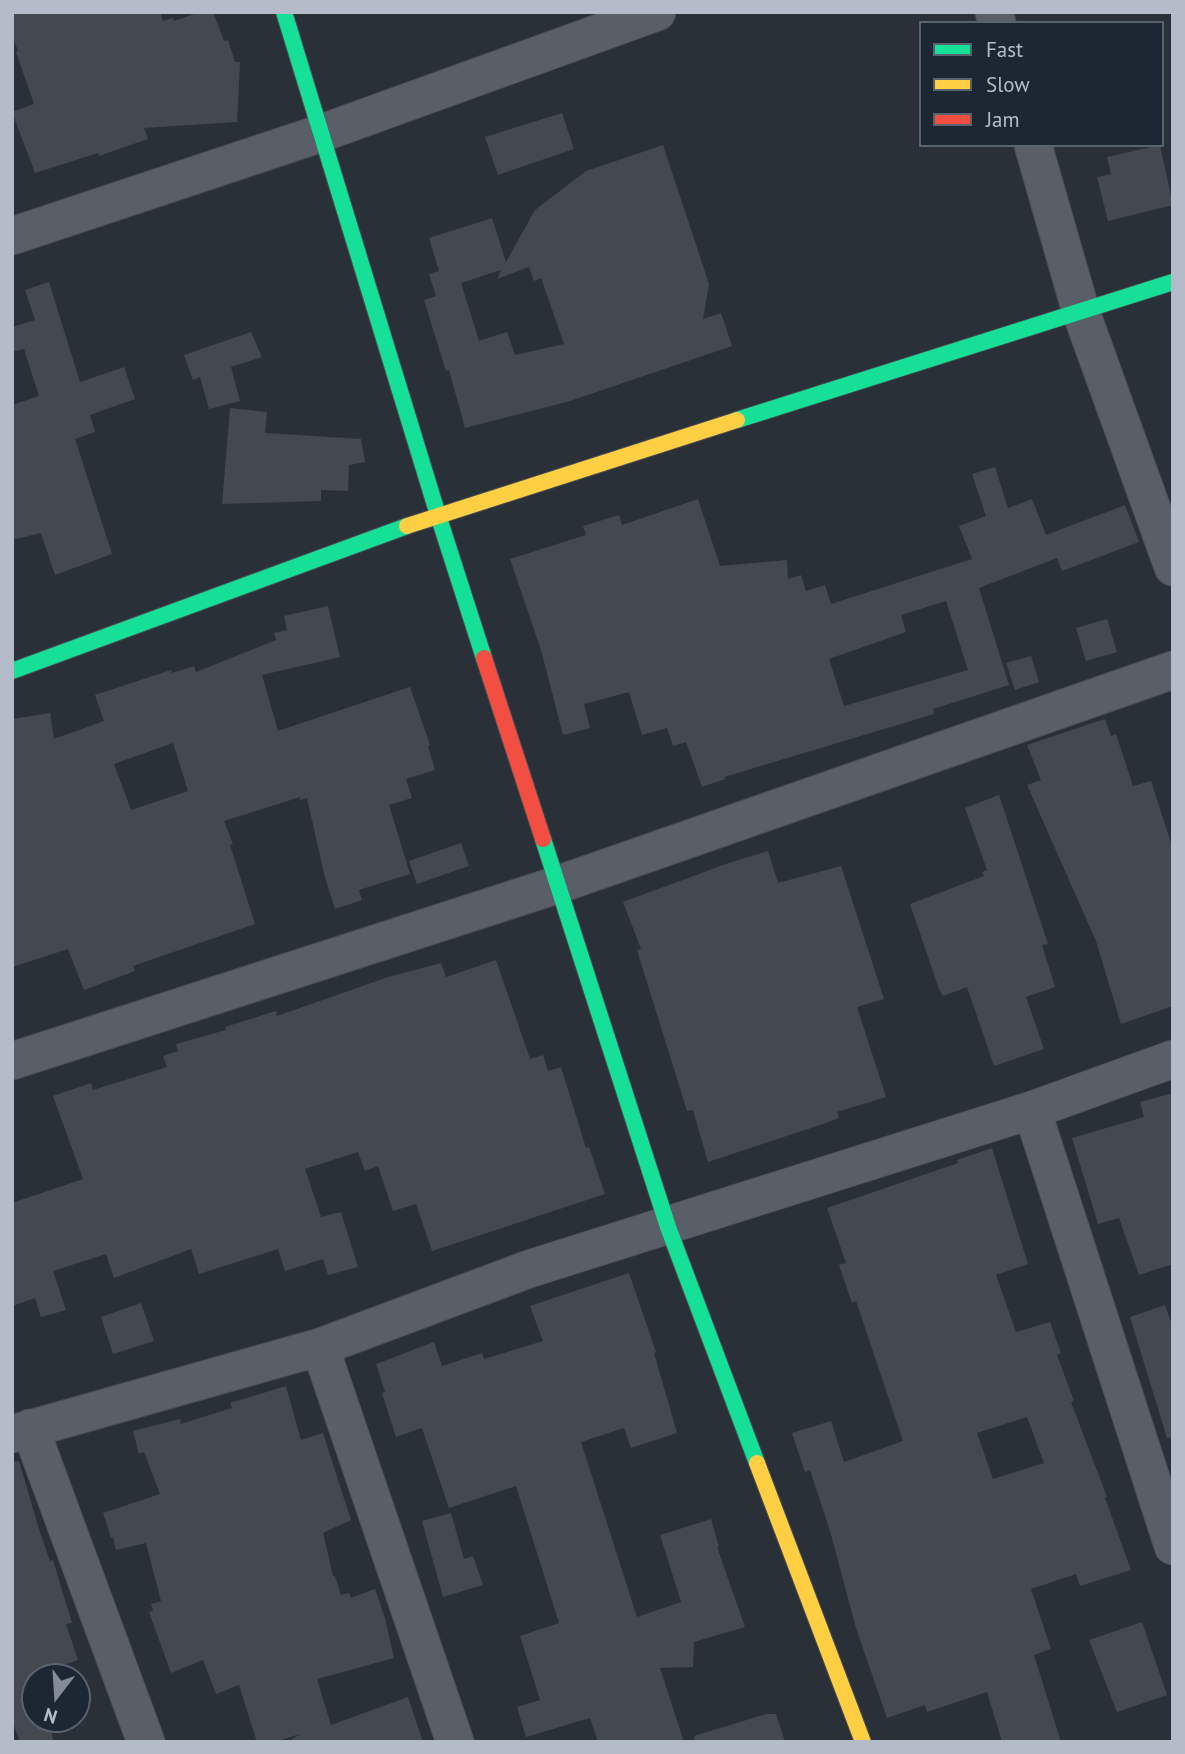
<!DOCTYPE html>
<html>
<head>
<meta charset="utf-8">
<style>
	body { margin:0 }
	#map { position:relative; width:1185px; height:1754px; overflow:hidden; background:#2a3038; font-family:"PT Sans",sans-serif }
	canvas { display:block }
	.frame { position:absolute; inset:0; border:14px solid #b4bcc9; pointer-events:none }
	.legend { position:absolute; left:919px; top:21px; width:245px; height:126px; box-sizing:border-box; background:#1d2633; border:2px solid #59626f; margin:0; padding:9px 12px; list-style:none; font-size:21px; color:#b4bcc9 }
	.legend li { display:flex; align-items:center; gap:14px; height:35px }
	.legend b { width:35px; border:2px solid #59626f }
	.north { position:absolute; left:21px; top:1663px; width:70px; height:70px; box-sizing:border-box; background:#1d2633; border:2px solid #59626f; border-radius:50%; rotate:197deg; font-size:19px; font-weight:700; line-height:28px; text-align:center; color:#b4bcc9 }
	.north::after { content:''; display:block; margin:auto; width:24px; height:32px; background:#848b96; clip-path:polygon(50% 0,100% 100%,50% 72%,0 100%) }
</style>
</head>
<body>
<div id="map">
<canvas width="1185" height="1754"></canvas>
<div class="frame"></div>
<ul class="legend">
<li><b style="height:9px;background:#16e098"></b>Fast</li>
<li><b style="height:9px;background:#ffcf43"></b>Slow</li>
<li><b style="height:9px;background:#f24e42"></b>Jam</li>
</ul>
<div class="north">N</div>
</div>
<script>
const g = document.querySelector('canvas').getContext('2d');
g.lineJoin = 'round';
function fillPath(path, color) {
  g.fillStyle = color;
  g.fill(path, 'evenodd');
}
function poly(rows) {
  const path = new Path2D();
  for (const r of rows) {
    path.moveTo(r[0], r[1]);
    for (let i = 2; i < r.length; i += 2) path.lineTo(r[i], r[i + 1]);
  }
  return path;
}
function trace(path, color, width, dash) {
  g.strokeStyle = color;
  g.lineWidth = width;
  g.lineCap = dash ? 'butt' : 'round';
  g.setLineDash(dash || []);
  g.stroke(path);
}
fillPath(poly([
	[12,12,160,12,163,21,173,18,174,21,200,12,213,12,224,41,228,40,235,62,240,62,237,122,144,128,148,139,99,156,98,153,35,173,12,112,34,104,16,52,18,51,12,35],
	[562,113,574,149,498,175,485,137],
	[663,145,709,284,703,319,721,313,732,346,570,401,465,428,449,370,446,371,424,300,436,296,429,274,439,271,429,238,492,218,506,262,535,210,586,171],
	[529,267,534,281,541,278,564,344,515,355,507,332,479,341,461,283,501,270,497,279],
	[1160,145,1173,205,1108,221,1097,177,1111,174,1107,157],
	[49,282,80,382,124,367,135,399,90,415,95,432,75,439,112,554,55,575,41,533,12,540,12,405,39,396,24,349,12,352,12,327,35,320,25,290],
	[251,332,262,357,231,367,240,401,209,409,200,377,193,380,184,355],
	[230,408,267,412,265,433,361,439,365,462,349,465,348,491,321,490,321,501,222,504],
	[995,467,1008,508,1032,499,1046,535,1125,505,1139,542,1062,571,1057,558,979,588,1009,685,933,709,934,714,724,777,725,779,702,787,686,742,673,746,667,728,642,735,629,692,584,704,590,728,563,735,541,650,510,559,586,535,583,526,619,515,622,525,698,499,720,566,787,560,788,579,801,575,806,591,825,585,831,604,972,559,959,526,986,516,972,474],
	[946,601,968,670,844,706,829,659,906,632,901,615],
	[328,606,340,657,262,675,278,731,410,687,430,745,428,746,435,770,406,779,412,798,389,805,410,874,359,890,362,900,335,909,325,878,307,798,300,800,300,797,224,821,233,844,230,845,255,924,133,966,135,971,84,990,68,949,12,967,12,719,50,713,54,739,104,721,95,695,171,670,172,673,194,666,196,672,276,640,274,633,287,630,284,616],
	[173,743,188,791,131,810,114,764],
	[1107,619,1117,652,1086,661,1076,628],
	[1031,656,1039,682,1015,690,1006,663],
	[1105,719,1111,736,1116,734,1133,786,1151,781,1173,849,1173,1006,1121,1024,1096,941,1027,785,1041,780,1027,745],
	[999,795,1048,944,1042,945,1055,987,1026,997,1044,1049,994,1066,967,987,943,996,939,989,910,904,984,876,982,872,987,870,965,808],
	[461,843,469,866,417,884,409,861],
	[768,851,778,883,841,866,884,999,857,1007,886,1097,837,1112,839,1118,823,1124,708,1162,693,1110,687,1111,637,950,641,949,623,902,726,864],
	[496,960,530,1059,543,1055,548,1071,561,1067,586,1148,589,1147,605,1194,432,1251,416,1204,393,1211,378,1166,365,1171,358,1152,305,1169,321,1217,341,1212,358,1267,328,1275,323,1259,285,1271,278,1249,199,1274,191,1249,114,1278,106,1254,53,1271,66,1310,41,1317,35,1298,12,1306,12,1203,83,1179,53,1096,91,1083,93,1090,167,1067,163,1056,178,1051,176,1044,226,1030,225,1027,276,1011,277,1016,388,977,441,963,446,977],
	[1173,1093,1173,1264,1139,1275,1119,1218,1098,1224,1072,1138,1144,1117,1140,1102],
	[992,1148,1028,1264,996,1275,1016,1332,1050,1322,1061,1353,1057,1355,1074,1401,1071,1402,1107,1497,1105,1498,1131,1570,1080,1586,1076,1574,1031,1589,1051,1649,1034,1655,1061,1742,1002,1742,987,1692,927,1712,925,1705,887,1718,856,1628,830,1531,810,1470,805,1472,792,1433,831,1421,844,1462,903,1441,856,1301,852,1303,839,1265,846,1263,827,1208,958,1163,957,1160],
	[1027,1417,1044,1463,993,1479,977,1433],
	[629,1273,656,1352,654,1353,677,1433,631,1448,624,1428,581,1442,637,1617,681,1602,660,1535,711,1519,719,1547,717,1547,745,1627,694,1642,693,1667,660,1668,684,1742,598,1742,590,1718,526,1737,517,1707,540,1700,520,1636,559,1623,516,1486,449,1508,422,1428,396,1437,382,1393,385,1392,376,1364,434,1342,442,1366,482,1353,484,1359,543,1341,530,1306],
	[141,1303,154,1341,113,1354,101,1317],
	[1165,1305,1173,1328,1173,1437,1167,1438,1130,1317],
	[286,1386,301,1440,323,1433,351,1520,323,1533,333,1576,335,1576,341,1595,349,1593,351,1598,375,1589,385,1618,394,1658,317,1679,331,1725,408,1697,423,1742,293,1742,292,1739,300,1734,275,1742,257,1742,239,1685,216,1694,203,1660,171,1673,149,1612,153,1611,151,1604,161,1601,146,1543,116,1550,113,1537,111,1538,103,1513,160,1494,144,1452,139,1454,133,1431,180,1419,181,1424,232,1408,230,1403],
	[19,1461,39,1529,50,1561,53,1560,72,1623,66,1624,78,1660,63,1665,64,1670,35,1677,35,1719,47,1719,54,1742,20,1742,12,1720,12,1462],
	[451,1513,464,1559,473,1556,483,1585,443,1597,422,1521],
	[1142,1622,1167,1695,1117,1712,1089,1640],
	[766,1714,776,1714,785,1742,695,1742,694,1736]
]), '#444950');
const street = poly([
	[994,12,997,23],
	[1033,145,1081,312,1173,567],
	[12,236,322,133,657,12],
	[12,1061,557,885,1173,670],
	[1032,1110,1173,1546],
	[320,1347,455,1742],
	[30,1428,146,1742],
	[12,1434,320,1347,529,1269,1032,1110,1173,1059]
]);
const fast = poly([
	[284,12,438,515,484,658],
	[737,420,1173,282],
	[12,671,407,526],
	[543,839,668,1227,757,1463]
]);
const slow = poly([
	[407,526,737,420],
	[757,1463,863,1742]
]);
const jam = poly([
	[484,658,543,839]
]);
trace(street, '#484c53', 39);
trace(fast, '#484c53', 18);
trace(slow, '#484c53', 18);
trace(jam, '#484c53', 18);
trace(street, '#5a5e66', 37);
trace(fast, '#16e098', 16);
trace(slow, '#ffcf43', 16);
trace(jam, '#f24e42', 16);
</script>
</body>
</html>
